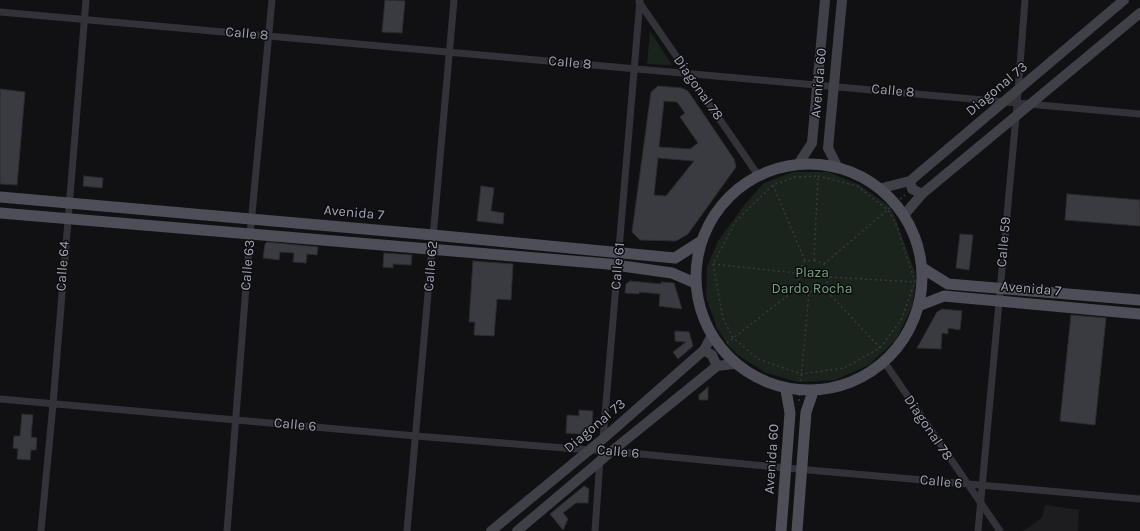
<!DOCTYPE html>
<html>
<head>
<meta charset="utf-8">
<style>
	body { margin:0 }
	canvas { display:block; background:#111113 }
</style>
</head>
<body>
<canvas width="1140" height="531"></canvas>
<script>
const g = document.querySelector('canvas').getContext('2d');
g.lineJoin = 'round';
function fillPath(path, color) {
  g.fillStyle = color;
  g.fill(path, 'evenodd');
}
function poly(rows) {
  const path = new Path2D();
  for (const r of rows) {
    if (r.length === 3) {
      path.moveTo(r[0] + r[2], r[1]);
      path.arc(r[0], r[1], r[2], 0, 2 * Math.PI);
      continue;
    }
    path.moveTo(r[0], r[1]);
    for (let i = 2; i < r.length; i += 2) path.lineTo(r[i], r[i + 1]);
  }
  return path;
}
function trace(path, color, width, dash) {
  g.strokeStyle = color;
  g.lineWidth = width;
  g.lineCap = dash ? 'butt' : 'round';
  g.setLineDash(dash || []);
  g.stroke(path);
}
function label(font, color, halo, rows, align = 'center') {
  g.font = font + ' Karla,sans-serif';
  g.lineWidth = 3;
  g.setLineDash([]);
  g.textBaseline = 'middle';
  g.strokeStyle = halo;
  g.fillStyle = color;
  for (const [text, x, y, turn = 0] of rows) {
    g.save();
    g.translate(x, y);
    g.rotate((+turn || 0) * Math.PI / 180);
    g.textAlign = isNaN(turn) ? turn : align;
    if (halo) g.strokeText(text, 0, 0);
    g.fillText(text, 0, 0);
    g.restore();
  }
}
fillPath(poly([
	[1045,505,1079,510,1078,531,1023,531,1042,518]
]), '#1d1d20');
fillPath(poly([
	[650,31,672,65,647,64],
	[793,172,828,172,860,185,887,205,893,212,915,272,916,280,912,307,896,340,869,365,835,380,799,382,766,373,738,355,727,344,717,328,706,297,707,267,718,241,745,204,764,183]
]), '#1b231d');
const building = poly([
	[385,0,405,1,402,33,382,32,385,0],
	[658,86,682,88,688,91,734,159,736,167,688,234,676,241,640,240,632,232,651,92,658,86],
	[664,101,677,102,685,113,680,117,698,143,690,149,659,147,664,101],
	[658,158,694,161,666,196,654,195,658,158],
	[0,89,25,92,17,185,0,184,0,89],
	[84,176,103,178,102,188,83,186,84,176],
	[481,186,494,188,491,211,504,213,503,224,477,221,481,186],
	[1067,194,1140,200,1140,226,1065,220,1067,194],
	[960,234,973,235,969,270,956,268,960,234],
	[267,242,318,247,317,255,307,254,306,263,293,262,294,253,280,252,279,260,263,258,265,244,267,242],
	[384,253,412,255,411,265,393,264,393,268,383,267,384,253],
	[473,261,513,264,511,300,497,299,494,336,474,335,475,322,469,322,473,261],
	[630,281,661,284,661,282,674,283,682,309,659,306,660,294,639,292,639,294,625,293,626,284,630,281],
	[942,309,962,311,960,330,948,328,948,334,942,333,941,349,917,348,937,312,942,309],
	[1071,315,1106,318,1095,425,1060,421,1071,315],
	[675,331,689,332,693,346,678,359,673,352,686,342,675,341,675,331],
	[708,387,708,400,699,400,699,395,708,387],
	[579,410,593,411,591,435,566,433,567,415,579,416,579,410],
	[22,414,33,415,31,437,37,438,36,450,31,450,30,460,17,459,18,449,13,448,14,436,20,436,22,414],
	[584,486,589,489,588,503,576,503,563,513,568,519,563,530,550,514,584,486]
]);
fillPath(building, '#3a3b41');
trace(building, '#2b2b2f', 1);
trace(poly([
	[818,176,857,186,888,210,896,224,915,282,901,320,880,348,844,368,801,374,758,359,733,338,723,318,713,264,736,221,773,185,795,177,818,176],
	[773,185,805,261],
	[814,260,824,264,830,277,824,288,809,292,800,286,797,273,805,261,814,260],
	[814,260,818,176],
	[713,264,796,273],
	[824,264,905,195],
	[830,277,915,282],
	[824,288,880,348],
	[719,349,800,286],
	[799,401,809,292]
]), '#38393f', 1.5, [2, 3]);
trace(poly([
	[639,2,758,175],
	[0,12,1140,114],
	[885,363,1000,531],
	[0,399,416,436,589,450,599,450,786,468,1140,499],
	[603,439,640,0],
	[41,531,53,404,86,0],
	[227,531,250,235,272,0],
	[407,531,454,0],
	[595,531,600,459],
	[978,531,1016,117,1025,0]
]), '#323238', 7);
trace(poly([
	[799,163,812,143,825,0],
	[837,166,828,148,842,0],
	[910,181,912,189,922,194],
	[882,188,910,181,1124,0],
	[905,214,922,194,1140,13],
	[704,350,712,355,717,366],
	[491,531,604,438,704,350,711,337],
	[517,531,612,451,717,366,733,364]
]), '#404048', 10);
trace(poly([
	[809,277,113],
	[0,197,433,235,675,258,700,242],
	[0,213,608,264,672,273,695,283],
	[924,269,948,284,1140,300],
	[921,305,944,296,1140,314],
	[781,531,790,413,786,390],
	[797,531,806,412,813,392]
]), '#4d4e57', 11);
label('14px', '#a1a4b5', '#0c0c0e', [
	["Calle 8",247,34,5],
	["Calle 8",570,63,5],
	["Avenida 60",819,83,-85],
	["Diagonal 78",698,88,55],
	["Diagonal 73",997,89,-40],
	["Calle 8",893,91,5],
	["Avenida 7",354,213,5],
	["Calle 59",1004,242,-85],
	["Calle 63",248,265,-85],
	["Calle 64",63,266,-86],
	["Calle 62",431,266,-85],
	["Calle 61",618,266,-85],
	["Avenida 7",1031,289,5],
	["Calle 6",295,425,5],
	["Diagonal 73",595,426,-40],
	["Diagonal 78",928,428,56],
	["Calle 6",618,452,5],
	["Avenida 60",772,459,-86],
	["Calle 6",941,482,5]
]);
label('14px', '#76a27f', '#0c0c0e', [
	["Plaza",812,273],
	["Dardo Rocha",812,289]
]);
</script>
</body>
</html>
